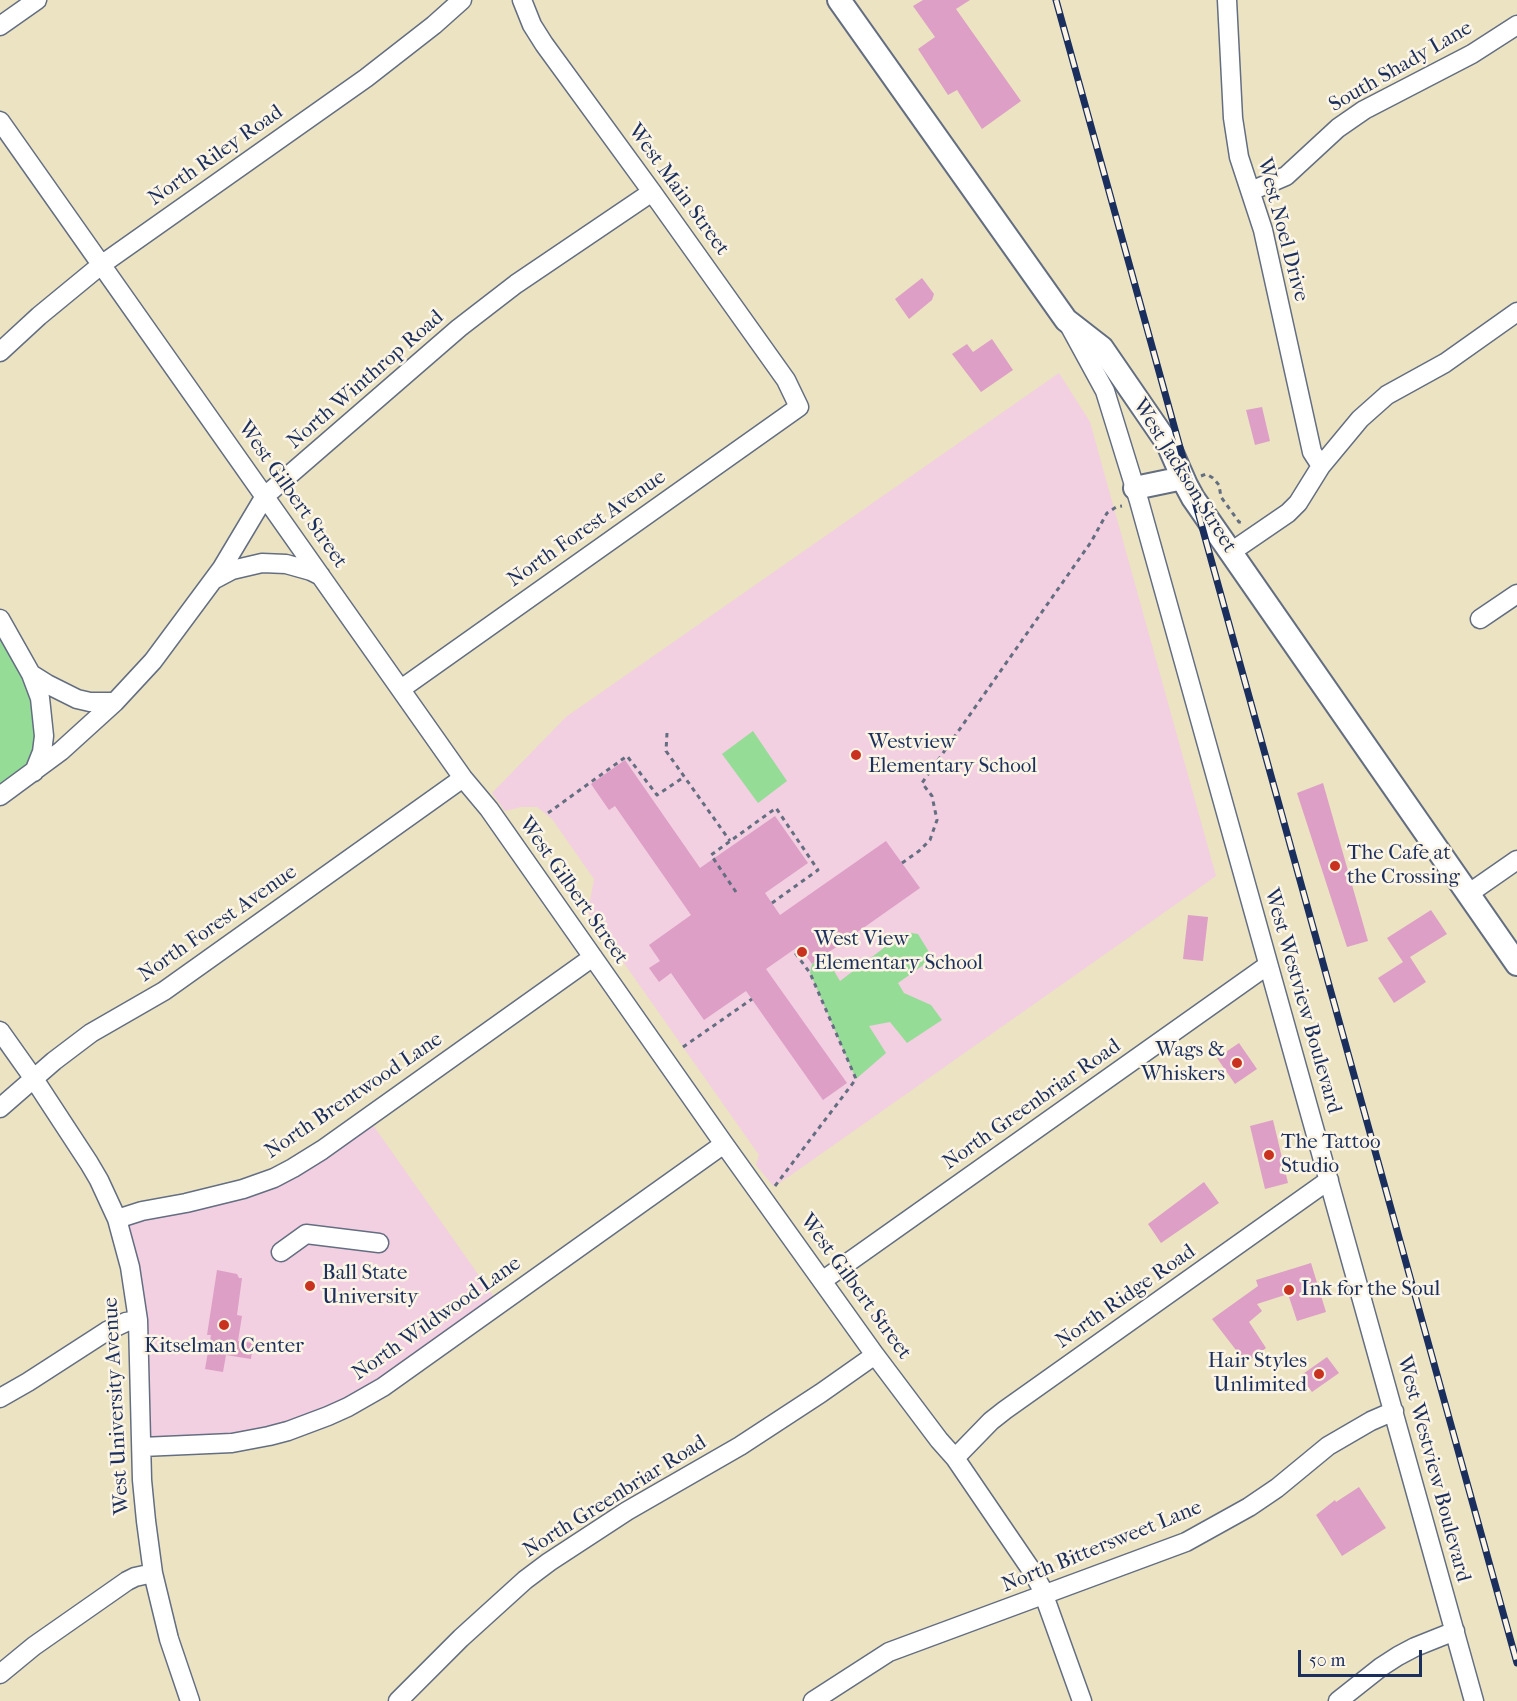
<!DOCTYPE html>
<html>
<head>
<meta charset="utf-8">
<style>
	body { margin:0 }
	#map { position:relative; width:1517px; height:1701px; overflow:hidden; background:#ebe3c2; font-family:"IM FELL French Canon",serif }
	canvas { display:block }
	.scale { position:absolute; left:1298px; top:1650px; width:124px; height:27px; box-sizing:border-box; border:3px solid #1b2f5e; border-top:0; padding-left:8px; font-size:18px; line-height:21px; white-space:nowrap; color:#1b2f5e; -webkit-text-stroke:4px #fcf5e5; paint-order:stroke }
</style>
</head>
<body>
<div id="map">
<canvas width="1517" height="1701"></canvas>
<div class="scale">50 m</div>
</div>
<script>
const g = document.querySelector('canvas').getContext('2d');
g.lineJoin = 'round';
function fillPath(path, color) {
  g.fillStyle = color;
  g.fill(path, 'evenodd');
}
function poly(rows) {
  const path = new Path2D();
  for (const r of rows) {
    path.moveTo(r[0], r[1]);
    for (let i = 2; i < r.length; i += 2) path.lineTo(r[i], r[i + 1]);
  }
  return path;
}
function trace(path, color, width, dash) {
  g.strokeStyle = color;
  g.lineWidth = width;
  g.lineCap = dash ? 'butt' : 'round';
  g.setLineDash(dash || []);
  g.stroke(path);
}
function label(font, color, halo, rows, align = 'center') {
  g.font = font + ' "IM FELL French Canon",serif';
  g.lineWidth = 5;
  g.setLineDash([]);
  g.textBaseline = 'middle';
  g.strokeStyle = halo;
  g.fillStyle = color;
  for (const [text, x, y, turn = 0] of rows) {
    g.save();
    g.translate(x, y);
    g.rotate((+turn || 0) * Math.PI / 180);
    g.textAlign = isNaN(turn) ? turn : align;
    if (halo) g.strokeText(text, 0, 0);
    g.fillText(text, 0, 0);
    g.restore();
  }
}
fillPath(poly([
	[1059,373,1090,422,1216,876,774,1187,756,1165,759,1155,588,912,594,879,552,819,537,807,521,807,505,811,492,793,566,717],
	[368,1118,499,1304,383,1387,288,1431,142,1447,138,1320,117,1219,243,1189]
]), '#f2cfe1');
fillPath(poly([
	[0,634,22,676,32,699,36,727,34,748,27,766,0,789],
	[753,731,787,781,758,803,722,754],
	[905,932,918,934,929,952,929,961,898,983,904,993,931,1005,942,1020,907,1043,890,1022,869,1026,886,1053,856,1079,810,973,812,964,825,956,840,981]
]), '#95dd97');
fillPath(poly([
	[923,0,970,0,956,9,1021,101,982,129,957,90,948,95,918,49,935,37,913,6],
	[922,278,934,294,932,300,909,319,895,299],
	[992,339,1013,370,981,392,952,354,967,344,973,352],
	[1262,407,1270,441,1255,445,1246,410],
	[625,760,700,868,775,816,808,863,765,893,780,915,886,841,920,888,812,964,799,946,766,969,847,1083,823,1100,746,991,704,1020,671,973,659,982,649,968,660,961,649,945,691,915,615,806,609,810,591,784],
	[1323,783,1368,941,1347,947,1297,793],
	[1431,910,1447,934,1410,957,1426,982,1394,1003,1378,978,1403,962,1387,938],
	[1188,915,1208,917,1203,961,1183,959],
	[1239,1043,1257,1069,1235,1084,1217,1058],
	[1273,1120,1288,1183,1265,1189,1250,1126],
	[1204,1182,1219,1203,1161,1243,1148,1224],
	[1311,1263,1326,1312,1297,1321,1288,1294,1257,1304,1262,1311,1249,1322,1266,1348,1246,1363,1212,1319,1258,1286,1256,1280],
	[217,1270,237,1274,239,1278,242,1278,237,1315,242,1316,238,1341,253,1343,251,1359,226,1355,223,1372,205,1369,211,1335,207,1335],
	[1327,1357,1339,1373,1312,1392,1300,1376],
	[1359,1487,1386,1528,1342,1556,1316,1515,1335,1500,1336,1502]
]), '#dd9fc5');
const minor = poly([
	[1227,0,1233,118,1239,157,1263,230,1312,452,1321,466],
	[0,26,37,0],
	[0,121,463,778,489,809,724,1144,875,1355,939,1440,955,1458,1032,1571,1041,1587,1082,1701],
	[1251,191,1286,176,1338,128,1364,110,1472,54,1517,25],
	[1069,325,1105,391,1139,501,1474,1701],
	[0,352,39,316,101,265,366,78,434,25,462,0],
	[1231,552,1288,513,1298,503,1321,466,1360,419,1387,395,1445,363,1517,312],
	[215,579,232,570,262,563,286,564,311,571,321,576],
	[0,619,31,674,47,684,77,699,90,702,115,702],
	[1480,619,1517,594],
	[31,674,40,698,44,736,42,752,34,772],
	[401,689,799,407,786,380,652,192,544,44,532,25,522,0],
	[0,796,61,751,115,702,153,661,222,568,265,496,459,328,516,284,652,192],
	[1468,894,1517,860],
	[0,1031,34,1079,89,1163,99,1180,117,1219,130,1267,138,1320,142,1480,146,1521,153,1573,169,1639,190,1701],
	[0,1108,54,1061,91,1033,164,991,463,778],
	[117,1219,142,1211,186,1203,243,1189,274,1178,293,1168,322,1150,593,957],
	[281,1252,306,1234,379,1243],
	[822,1281,1268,965],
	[0,1398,28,1382,107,1331,126,1322,138,1320],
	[142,1447,232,1443,269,1436,288,1431,328,1416,348,1407,383,1387,724,1144],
	[955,1458,991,1421,1005,1410,1329,1180],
	[0,1674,34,1646,127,1581,135,1577,153,1573],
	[398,1701,461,1638,525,1580,549,1562,627,1511,740,1446,821,1393,875,1355],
	[813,1701,889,1652,1186,1542,1249,1507,1277,1488,1328,1446,1371,1421,1394,1411],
	[1338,1701,1381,1667,1398,1656,1415,1647,1455,1631]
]);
const major = poly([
	[839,0,1066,320,1102,348,1168,444,1186,485,1193,498,1517,964],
	[1135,488,1183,478]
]);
trace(minor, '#646e81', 21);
trace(major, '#646e81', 26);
trace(poly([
	[1201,476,1206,474,1213,478,1219,485,1221,497,1239,522,1244,523],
	[667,733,666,751,730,841],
	[548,813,627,756,657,795,684,777],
	[902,863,919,851,930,840,937,820,932,796,922,783,1091,542,1107,513,1116,507,1122,506],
	[736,892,711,855,776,808,818,870,772,903],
	[683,1047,752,999],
	[775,1186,856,1079,810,973,793,950]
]), '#646e81', 3, [4.5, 4.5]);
trace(minor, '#fff', 18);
trace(major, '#fff', 22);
const rail = poly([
	[1056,0,1517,1663]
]);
trace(rail, '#1b2f5e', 7);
trace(rail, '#fcf5e5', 4.5, [14]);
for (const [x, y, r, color] of [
	[856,755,6,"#c8321e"],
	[1335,866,6,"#c8321e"],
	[802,952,6,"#c8321e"],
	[1237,1063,6,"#c8321e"],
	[1269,1155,6,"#c8321e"],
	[310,1286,6,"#c8321e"],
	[1289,1290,6,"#c8321e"],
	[224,1325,6,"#c8321e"],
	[1319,1374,6,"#c8321e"]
]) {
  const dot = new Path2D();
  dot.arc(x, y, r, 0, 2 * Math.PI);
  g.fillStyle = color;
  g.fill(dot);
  trace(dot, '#fcf5e5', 2);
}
label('21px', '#1b2f5e', '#fcf5e5', [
	["South Shady Lane",1401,67,-30],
	["North Riley Road",216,156,-35],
	["West Main Street",678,190,54],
	["West Noel Drive",1282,230,75],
	["North Winthrop Road",366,380,-41],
	["West Jackson Street",1184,476,58],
	["West Gilbert Street",292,495,55],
	["North Forest Avenue",587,529,-35],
	["West Gilbert Street",573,891,55],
	["North Forest Avenue",218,924,-35],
	["West Westview Boulevard",1302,1001,74],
	["North Brentwood Lane",354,1096,-34],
	["North Greenbriar Road",1032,1105,-35],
	["West Gilbert Street",855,1287,54],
	["North Ridge Road",1126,1297,-35],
	["North Wildwood Lane",437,1319,-35],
	["West University Avenue",117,1406,-93],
	["West Westview Boulevard",1433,1469,75],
	["North Greenbriar Road",615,1497,-32],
	["North Bittersweet Lane",1102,1547,-22]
]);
label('21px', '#1b2f5e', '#fcf5e5', [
	["Westview",868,743],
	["Elementary School",868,767],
	["The Cafe at",1347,854],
	["the Crossing",1347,878],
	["West View",814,940],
	["Elementary School",814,964],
	["Wags &",1225,1051,"right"],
	["Whiskers",1225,1075,"right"],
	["The Tattoo",1281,1143],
	["Studio",1281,1167],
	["Ball State",322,1274],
	["University",322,1298],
	["Ink for the Soul",1301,1290],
	["Kitselman Center",224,1347,"center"],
	["Hair Styles",1307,1362,"right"],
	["Unlimited",1307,1386,"right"]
], 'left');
</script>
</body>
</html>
